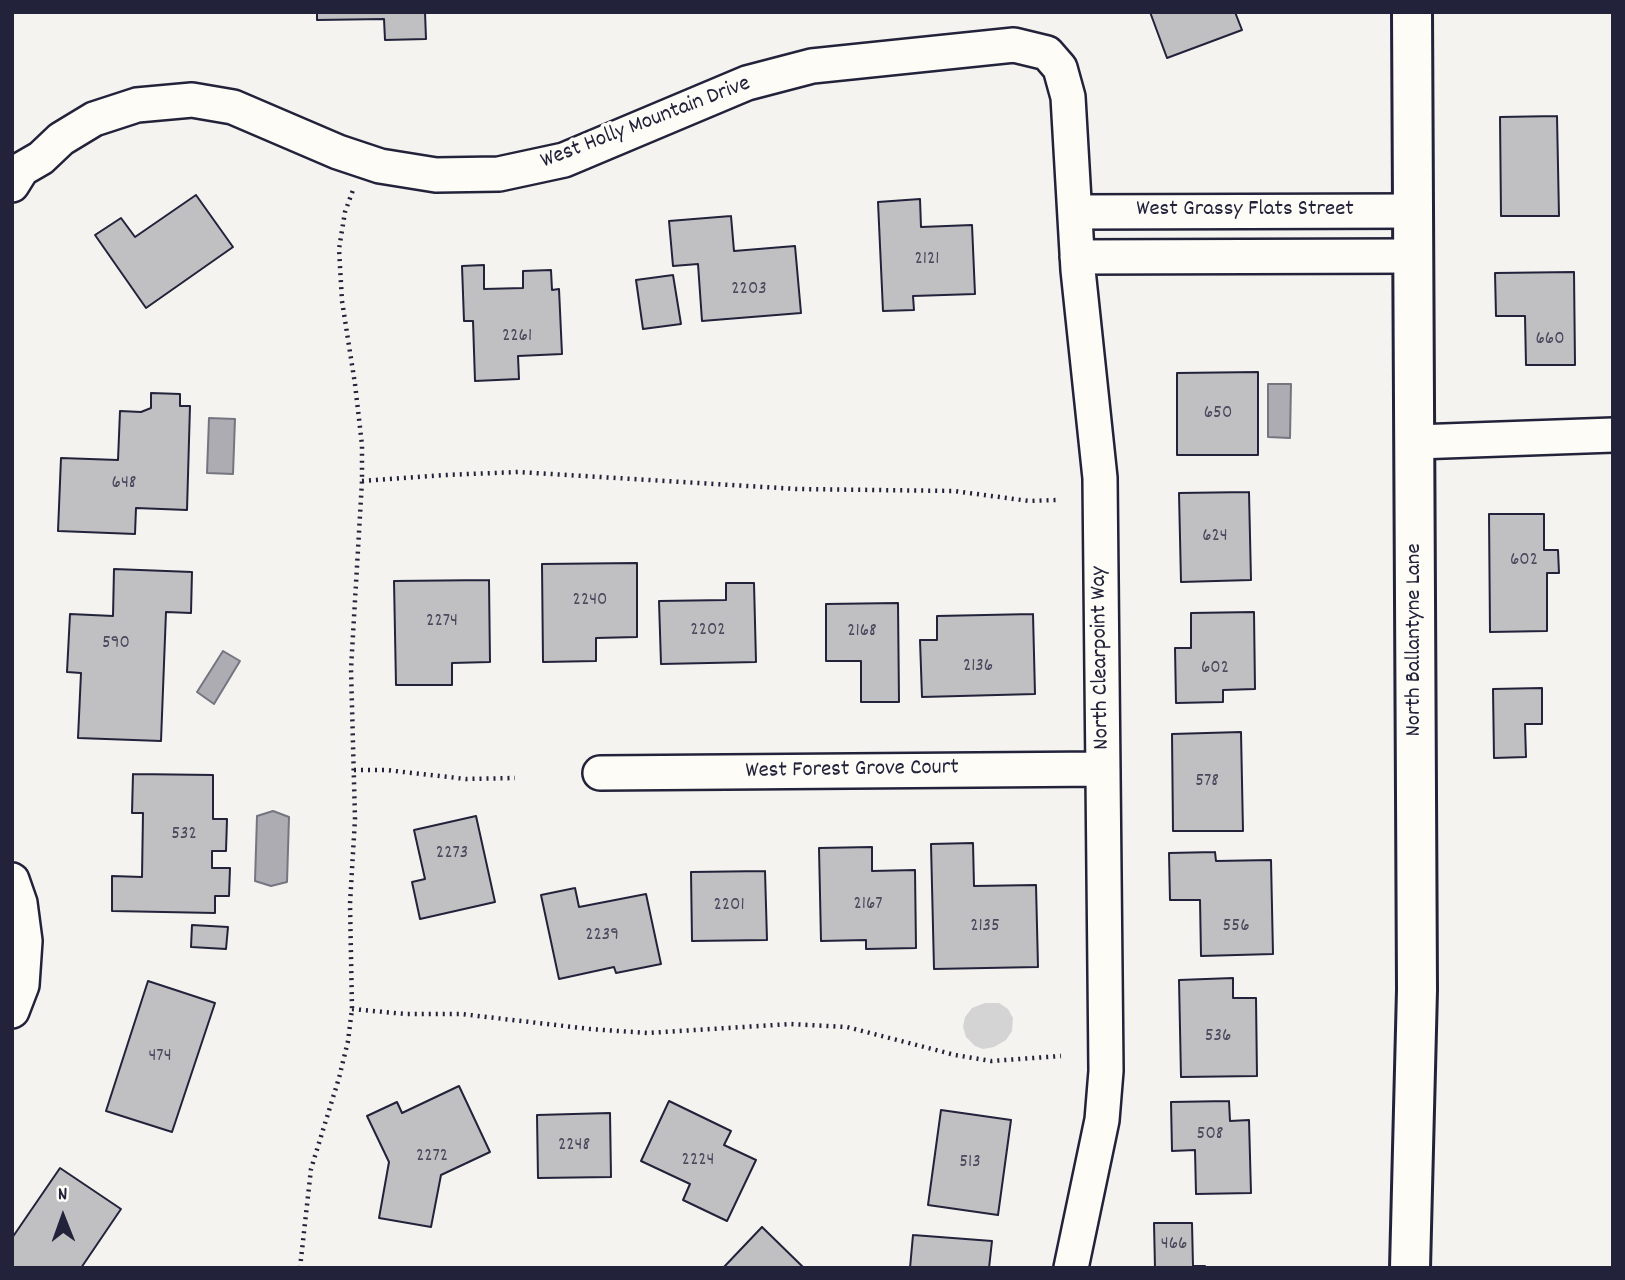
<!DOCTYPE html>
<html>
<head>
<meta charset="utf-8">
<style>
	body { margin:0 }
	#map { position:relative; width:1625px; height:1280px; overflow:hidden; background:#f4f3ef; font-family:Dekko,sans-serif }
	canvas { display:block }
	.frame { position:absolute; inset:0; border:14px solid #22223b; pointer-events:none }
	.north { position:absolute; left:28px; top:1182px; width:70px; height:70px; -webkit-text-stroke:5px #fdfcf7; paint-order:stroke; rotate:359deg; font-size:19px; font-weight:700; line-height:28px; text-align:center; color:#22223b }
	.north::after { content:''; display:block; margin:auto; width:24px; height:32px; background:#22223b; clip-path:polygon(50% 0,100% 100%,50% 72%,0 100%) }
</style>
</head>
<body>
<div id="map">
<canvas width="1625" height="1280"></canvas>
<div class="frame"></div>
<div class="north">N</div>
</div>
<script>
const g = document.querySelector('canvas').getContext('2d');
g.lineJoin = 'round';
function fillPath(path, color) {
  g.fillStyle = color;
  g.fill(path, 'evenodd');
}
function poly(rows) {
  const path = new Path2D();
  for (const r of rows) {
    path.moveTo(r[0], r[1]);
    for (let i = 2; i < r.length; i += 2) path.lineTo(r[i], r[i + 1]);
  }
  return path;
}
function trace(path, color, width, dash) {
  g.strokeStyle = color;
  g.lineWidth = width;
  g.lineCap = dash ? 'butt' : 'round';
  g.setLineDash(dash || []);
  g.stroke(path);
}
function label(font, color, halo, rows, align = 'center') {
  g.font = font + ' Dekko,sans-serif';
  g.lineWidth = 7;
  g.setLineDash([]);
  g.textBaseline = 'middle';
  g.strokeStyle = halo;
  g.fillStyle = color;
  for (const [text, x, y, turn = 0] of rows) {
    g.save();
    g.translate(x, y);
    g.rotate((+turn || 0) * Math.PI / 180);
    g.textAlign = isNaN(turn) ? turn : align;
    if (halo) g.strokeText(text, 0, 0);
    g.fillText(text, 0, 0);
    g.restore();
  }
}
fillPath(poly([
	[985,1003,999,1003,1008,1009,1013,1018,1012,1031,1006,1040,994,1047,983,1049,975,1046,966,1037,963,1027,965,1017,972,1008]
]), '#d5d4d5');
const water = poly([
	[1268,384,1291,384,1290,438,1268,437,1268,384],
	[209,418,235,419,233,474,207,473,209,418],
	[223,651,240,661,214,704,197,692,223,651],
	[273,811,289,817,287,882,271,886,255,881,257,816,273,811]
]);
fillPath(water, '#acacb2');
trace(water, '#757582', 2);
const building = poly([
	[317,12,425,12,426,39,385,40,384,19,317,20,317,12],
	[1150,12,1235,12,1242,30,1167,58,1150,12],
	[1557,116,1559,216,1501,216,1500,117,1557,116],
	[196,195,233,247,146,308,95,235,121,218,135,237,196,195],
	[920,199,921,227,972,225,975,294,913,296,914,310,883,311,878,202,920,199],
	[731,216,734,251,795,246,801,313,702,321,698,264,673,266,669,221,731,216],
	[484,265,484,289,523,288,523,271,551,270,552,290,559,289,562,354,518,356,519,379,475,381,473,321,464,321,462,266,484,265],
	[1574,272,1575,365,1526,365,1525,316,1496,316,1495,273,1574,272],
	[673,275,681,324,643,329,636,280,673,275],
	[1258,372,1258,455,1177,455,1177,373,1258,372],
	[151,393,180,394,180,406,190,406,187,510,136,508,135,534,58,531,61,458,118,460,120,411,141,412,151,408,151,393],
	[1249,492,1251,580,1181,582,1179,493,1249,492],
	[1489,514,1544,514,1544,550,1558,550,1559,573,1547,573,1547,631,1490,632,1489,514],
	[637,563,637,637,596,638,596,661,543,662,542,564,637,563],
	[114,569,192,572,191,613,166,612,161,741,78,738,81,673,67,672,70,614,113,616,114,569],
	[489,580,490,662,452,663,452,685,396,685,394,581,489,580],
	[726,583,754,583,756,662,661,664,659,601,726,600,726,583],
	[898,603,899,702,861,702,861,661,826,661,826,604,898,603],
	[1254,612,1255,689,1223,690,1223,702,1176,703,1175,648,1191,648,1191,613,1254,612],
	[1033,614,1035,694,922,697,920,640,937,640,937,616,1033,614],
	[1542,688,1542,724,1525,724,1526,757,1494,758,1493,689,1542,688],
	[1241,732,1243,831,1173,831,1172,734,1241,732],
	[133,774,213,775,213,819,227,819,226,851,212,851,212,868,230,868,229,896,215,896,215,913,112,911,112,876,142,877,143,813,132,813,133,774],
	[476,816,495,902,420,919,412,882,425,879,414,830,476,816],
	[973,843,974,886,1036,885,1038,967,934,969,931,844,973,843],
	[872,847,872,871,915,870,916,948,866,949,866,940,821,941,819,848,872,847],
	[1215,852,1216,861,1271,860,1273,954,1201,956,1200,900,1170,900,1169,853,1215,852],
	[765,871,767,940,692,941,691,872,765,871],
	[575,888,579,907,646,894,661,964,616,973,614,967,559,979,541,895,575,888],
	[192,925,228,927,226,949,191,947,192,925],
	[1233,978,1233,998,1256,998,1257,1076,1181,1077,1179,980,1233,978],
	[148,981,215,1003,172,1132,106,1111,148,981],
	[459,1086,490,1152,441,1175,431,1227,379,1218,389,1162,367,1116,397,1102,402,1113,459,1086],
	[669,1101,731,1131,724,1145,756,1160,727,1221,683,1200,690,1184,641,1161,669,1101],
	[1229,1101,1230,1121,1249,1120,1251,1193,1196,1194,1195,1150,1172,1151,1171,1102,1229,1101],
	[941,1110,1011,1120,998,1215,928,1205,941,1110],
	[610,1113,611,1177,538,1178,537,1115,610,1113],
	[60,1168,121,1209,81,1268,12,1268,12,1238,60,1168],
	[1154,1223,1192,1223,1193,1266,1205,1266,1205,1268,1152,1268,1155,1268,1154,1223],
	[762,1227,804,1268,723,1268,762,1227],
	[913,1235,992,1241,989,1268,910,1268,913,1235]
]);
fillPath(building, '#c0bfc2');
trace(building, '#22223b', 2);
const street = poly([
	[12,185,22,169,41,158,61,139,94,119,137,105,192,100,233,107,338,152,380,166,436,175,499,174,564,160,747,83,812,66,1014,45,1047,53,1060,68,1068,97,1078,270,1100,478,1106,1071,1102,1120,1071,1268],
	[1075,212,1414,211],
	[1077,257,1414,256],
	[1416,442,1613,435],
	[600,773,1103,769],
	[12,880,20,903,25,941,22,985,12,1011]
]);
const secondary = poly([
	[1410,1268,1417,990,1412,12]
]);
trace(street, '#22223b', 38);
trace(secondary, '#22223b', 44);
trace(poly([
	[362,481,445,475,518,472,797,489,954,491,1029,501,1057,500],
	[354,770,386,770,466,779,515,778],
	[352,1009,405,1014,461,1014,590,1029,647,1033,791,1024,847,1027,955,1055,991,1061,1061,1056],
	[300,1268,311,1169,339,1078,348,1041,352,1009,350,904,355,819,351,669,362,481,362,445,355,384,342,301,339,249,345,212,353,190]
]), '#22223b', 4.5, [2, 5]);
trace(street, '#fdfcf7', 33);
trace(secondary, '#fdfcf7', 38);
label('19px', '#4a495d', null, [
	["2121",927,260],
	["2203",749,290],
	["2261",517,337],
	["660",1550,340],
	["650",1218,414],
	["648",124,484],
	["624",1215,537],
	["602",1524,561],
	["2240",590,601],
	["2274",442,622],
	["2202",708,631],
	["2168",862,632],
	["590",116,644],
	["2136",978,667],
	["602",1215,669],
	["578",1207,782],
	["532",184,835],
	["2273",452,854],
	["2167",868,905],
	["2201",729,906],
	["2135",985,927],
	["556",1236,927],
	["2239",602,936],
	["536",1218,1037],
	["474",160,1057],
	["508",1210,1135],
	["2248",574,1146],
	["2272",432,1157],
	["2224",698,1161],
	["513",970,1163],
	["466",1174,1245]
]);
label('23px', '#22223b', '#fdfcf7', [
	["West Holly Mountain Drive",646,124,-21],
	["West Grassy Flats Street",1245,211],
	["North Ballantyne Lane",1416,640,-90],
	["North Clearpoint Way",1102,658,-91],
	["West Forest Grove Court",852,771,-1]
]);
</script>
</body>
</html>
